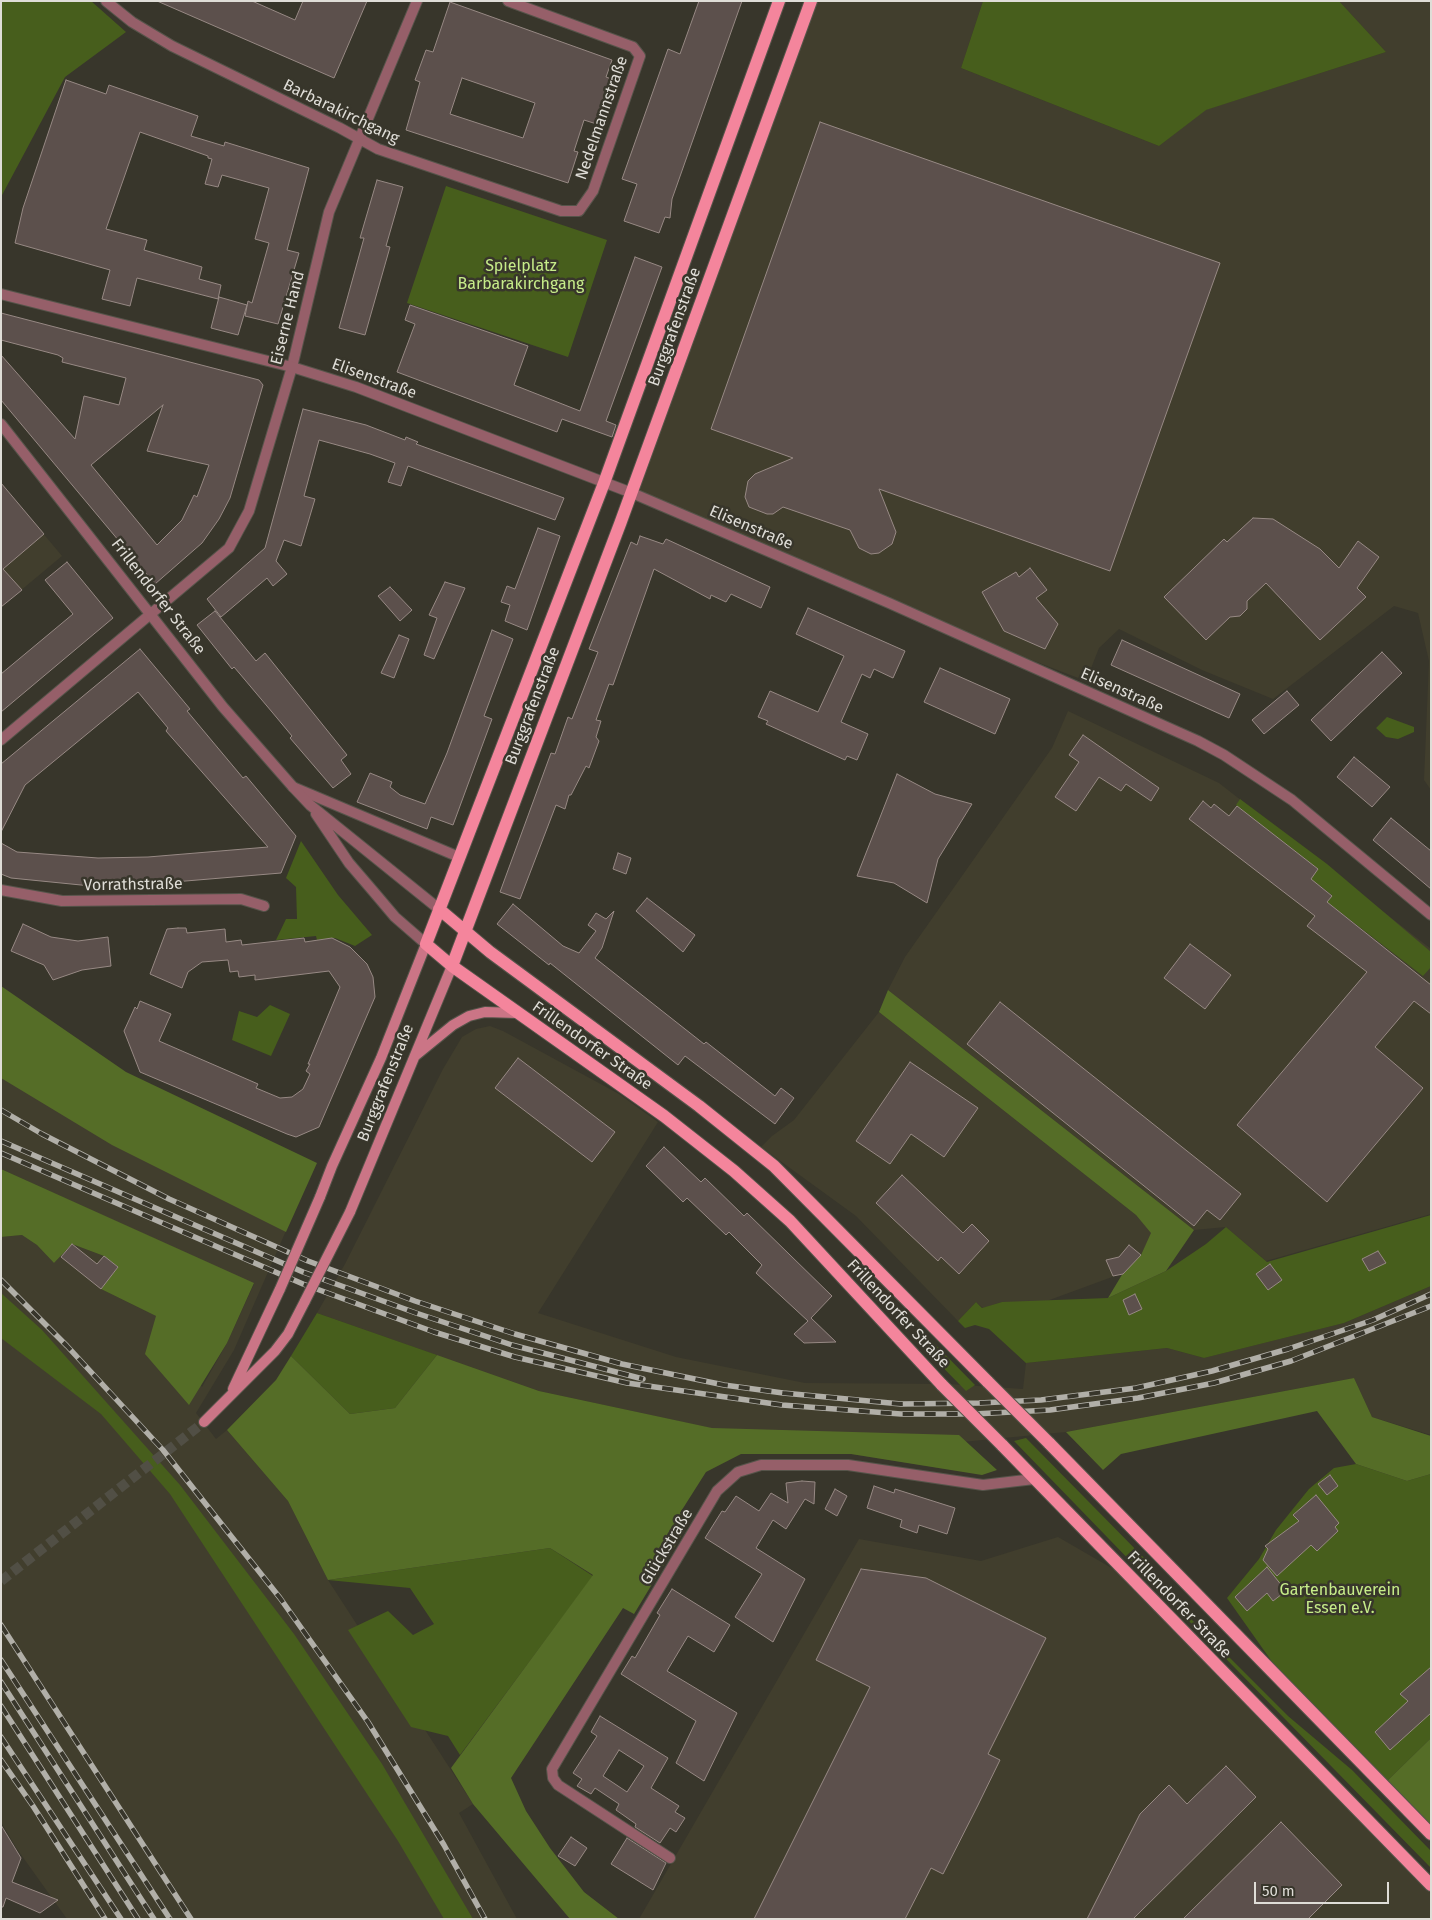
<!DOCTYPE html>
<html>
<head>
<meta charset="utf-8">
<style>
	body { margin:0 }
	#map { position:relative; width:1432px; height:1920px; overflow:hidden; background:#38362b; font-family:"Fira Sans",sans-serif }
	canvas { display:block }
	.frame { position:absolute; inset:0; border:2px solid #dfddd7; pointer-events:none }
	.scale { position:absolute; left:1254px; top:1882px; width:135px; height:22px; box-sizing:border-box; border:2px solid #dfddd7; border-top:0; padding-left:6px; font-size:15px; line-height:18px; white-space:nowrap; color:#dfddd7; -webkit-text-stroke:4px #38362b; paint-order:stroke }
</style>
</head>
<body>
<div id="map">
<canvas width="1432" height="1920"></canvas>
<div class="frame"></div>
<div class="scale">50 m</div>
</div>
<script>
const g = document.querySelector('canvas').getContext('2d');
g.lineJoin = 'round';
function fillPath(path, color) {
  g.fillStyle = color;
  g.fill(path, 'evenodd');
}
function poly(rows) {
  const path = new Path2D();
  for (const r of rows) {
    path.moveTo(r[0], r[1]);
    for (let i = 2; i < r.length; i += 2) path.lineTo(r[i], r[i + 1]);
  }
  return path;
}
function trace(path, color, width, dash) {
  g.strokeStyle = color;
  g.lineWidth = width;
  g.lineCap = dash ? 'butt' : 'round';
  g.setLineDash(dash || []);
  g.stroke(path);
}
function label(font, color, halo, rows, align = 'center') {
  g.font = font + ' "Fira Sans",sans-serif';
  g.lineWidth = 5;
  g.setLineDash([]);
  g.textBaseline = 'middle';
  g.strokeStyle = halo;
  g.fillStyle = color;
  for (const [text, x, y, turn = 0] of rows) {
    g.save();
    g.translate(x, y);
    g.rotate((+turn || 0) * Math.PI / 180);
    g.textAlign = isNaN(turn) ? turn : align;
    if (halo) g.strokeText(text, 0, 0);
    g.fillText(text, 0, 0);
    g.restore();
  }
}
fillPath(poly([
	[813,1,983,1,961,68,1159,146,1205,110,1386,52,1339,1,1431,1,1431,790,1424,780,1429,661,1418,613,1394,606,1273,699,1202,670,1119,629,1099,648,1086,681,941,625,638,492],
	[1,483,62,556,1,607],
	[1068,711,1219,783,1431,949,1431,1214,1266,1261,1226,1227,1194,1230,888,990,905,957,1052,748],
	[879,1012,1136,1215,1152,1233,1141,1255,1123,1273,1044,1302,1002,1302,983,1308,976,1302,958,1321,856,1216,761,1147,772,1136,794,1120],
	[490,1026,503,1031,619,1094,658,1122,538,1313,676,1357,805,1383,949,1384,1023,1389,1026,1363,1167,1348,1204,1358,1344,1323,1431,1286,1431,1435,1372,1417,1354,1378,1066,1432,962,1442,965,1472,851,1454,741,1454,711,1428,539,1391,317,1313,345,1264,443,1069,462,1037,476,1029],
	[1,1033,302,1194,234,1350,196,1413,216,1439,227,1430,288,1501,328,1580,473,1804,459,1813,517,1919,67,1919,17,1849,1,1822,1,1237,22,1235,37,1245,54,1263,72,1244,104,1256,118,1267,101,1289,156,1316,202,1387,227,1343,254,1284,1,1169],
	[1058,1537,1134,1581,1431,1888,1431,1919,639,1919,859,1539,981,1561]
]), '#413e2d');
fillPath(poly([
	[1,1,91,1,126,32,65,77,1,197],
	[983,1,1339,1,1386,52,1206,110,1159,146,961,68],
	[446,186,607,240,568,357,407,303],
	[1387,717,1414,727,1414,732,1398,739,1386,737,1376,728],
	[1240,799,1327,864,1431,952,1431,967,1423,976,1327,902,1332,895,1311,879,1318,869,1236,805],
	[301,841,338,895,372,935,355,946,335,938,317,940,316,936,276,940,286,919,297,919,296,887,286,878],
	[270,1005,290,1014,271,1056,232,1040,239,1011,257,1017],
	[1431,1215,1431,1286,1344,1323,1204,1358,1167,1348,1026,1363,989,1329,975,1325,965,1328,958,1321,976,1302,982,1308,1002,1302,1108,1298,1166,1271,1206,1244,1226,1227,1267,1262],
	[1,1293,42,1330,180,1485,294,1634,382,1764,473,1919,444,1919,398,1841,170,1494,101,1414,1,1338],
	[317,1313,437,1355,395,1408,350,1414,291,1356],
	[921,1334,925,1334,975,1385,966,1391,913,1337],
	[1026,1438,1148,1562,1139,1570,1014,1441],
	[1356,1464,1407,1481,1431,1474,1431,1738,1385,1783,1287,1683,1227,1598,1259,1559,1276,1530,1309,1489,1334,1468],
	[550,1548,593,1576,460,1755,448,1736,411,1727,348,1630,388,1611,413,1635,434,1624,410,1588,328,1580],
	[1188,1616,1288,1716,1352,1770,1431,1851,1431,1868,1186,1618]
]), '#475e1c');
fillPath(poly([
	[1,986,126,1072,317,1163,286,1232,112,1145,1,1078],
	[888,990,1194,1230,1166,1271,1108,1298,1123,1273,1141,1255,1151,1233,1136,1215,879,1012],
	[1,1169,254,1283,227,1343,189,1405,145,1354,156,1316,101,1289,118,1267,104,1256,72,1244,54,1263,37,1245,22,1235,1,1237],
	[437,1355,539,1391,712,1428,959,1435,997,1470,982,1475,851,1454,741,1454,706,1472,680,1513,689,1523,634,1614,623,1608,511,1778,526,1811,550,1848,584,1892,619,1919,570,1919,473,1804,451,1768,593,1575,550,1548,328,1580,288,1501,227,1430,276,1380,291,1356,350,1414,395,1408],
	[1354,1378,1372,1417,1431,1436,1431,1474,1407,1481,1356,1464,1317,1411,1121,1454,1103,1470,1066,1432],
	[1431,1738,1431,1829,1385,1783]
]), '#556d27');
const building = poly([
	[157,1,252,1,295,20,303,1,367,1,334,78,157,1],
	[699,1,742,1,672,199,670,218,665,217,659,233,624,221,637,184,622,179,668,49,680,54,699,1],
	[450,2,612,60,606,77,619,82,613,98,603,126,584,120,574,151,578,152,568,183,406,130,420,82,415,80,426,50,433,52,450,2],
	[462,78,535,103,523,138,450,114,462,78],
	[66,80,106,94,109,85,198,116,191,136,224,146,225,142,309,168,287,250,299,253,278,324,245,316,248,301,252,303,269,243,255,239,269,188,222,175,218,187,205,184,212,159,208,158,208,156,140,132,106,229,147,240,144,250,202,267,199,279,221,285,218,299,137,278,130,306,102,299,110,270,15,243,23,208,66,80],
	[820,122,1220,263,1110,571,879,489,896,532,892,544,879,553,871,554,859,548,850,530,783,507,773,514,767,514,749,507,745,497,748,481,755,474,793,458,711,429,820,122],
	[377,180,403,187,386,246,390,247,365,335,339,328,364,238,360,238,377,180],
	[635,257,662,267,606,421,616,425,612,437,562,419,557,432,397,372,415,324,405,320,410,305,528,346,514,385,580,411,635,257],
	[219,297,247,305,238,335,211,328,219,297],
	[1,313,259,380,263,385,230,498,219,519,202,543,155,584,1,400,1,355,75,439,84,396,119,405,126,378,62,362,63,358,58,355,1,340,1,313],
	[163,405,147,451,209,465,197,497,194,495,182,520,157,545,91,465,163,405],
	[303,409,366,425,405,440,406,437,418,442,416,444,564,498,555,520,408,466,401,486,388,482,395,463,370,454,319,440,304,496,315,499,301,546,284,540,276,561,287,574,273,586,267,578,221,617,207,599,265,548,303,409],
	[1,483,44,534,3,569,22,590,1,607,1,483],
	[1253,518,1273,519,1320,549,1339,568,1358,541,1379,557,1357,588,1366,597,1320,640,1266,583,1247,601,1247,609,1240,616,1230,617,1206,640,1164,597,1224,539,1227,542,1253,518],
	[538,528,560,536,527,630,505,621,510,605,501,602,507,586,515,589,538,528],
	[640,536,663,544,666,539,770,587,761,608,731,594,726,602,711,595,710,599,654,569,613,685,609,684,596,720,601,721,596,737,599,741,589,768,586,766,571,795,569,795,565,809,556,805,520,899,500,892,551,753,555,754,568,717,572,719,598,652,589,649,627,552,631,542,637,545,640,536],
	[67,562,113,618,1,712,1,674,73,614,45,580,67,562],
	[1030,568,1047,590,1036,598,1058,624,1045,649,1004,631,982,592,1016,572,1019,577,1030,568],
	[445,582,465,588,434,659,424,655,437,618,429,615,445,582],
	[390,587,412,610,400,621,378,596,390,587],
	[808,608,905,651,893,678,874,669,870,678,862,674,841,722,868,734,857,760,847,756,845,760,766,724,768,721,758,717,770,691,818,712,844,656,796,634,808,608],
	[215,611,256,661,265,653,347,755,341,760,351,774,333,788,290,738,292,736,272,712,240,674,234,667,232,669,197,625,215,611],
	[492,630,513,639,484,716,492,719,453,825,431,817,427,829,357,802,370,773,392,782,390,787,400,795,425,804,447,753,492,630],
	[399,635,409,639,394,678,381,673,399,635],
	[1122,640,1240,694,1229,718,1111,665,1122,640],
	[140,649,190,709,187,711,243,778,246,776,296,836,281,873,150,884,91,886,11,878,1,874,1,843,17,852,98,858,148,857,268,847,166,731,168,728,138,692,25,785,1,832,1,764,140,649],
	[1382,652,1402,673,1331,741,1311,720,1382,652],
	[940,668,1010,699,995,734,924,702,940,668],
	[1287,691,1299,705,1264,734,1252,720,1287,691],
	[1083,735,1159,788,1151,801,1126,784,1121,791,1099,777,1076,811,1055,797,1079,762,1069,755,1083,735],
	[1354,757,1390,787,1372,807,1337,777,1354,757],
	[897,774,935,794,972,804,938,859,927,903,894,883,857,876,897,774],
	[1203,801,1211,808,1214,804,1229,816,1237,806,1318,869,1311,879,1332,896,1327,902,1431,985,1431,1014,1414,1001,1375,1047,1423,1088,1327,1202,1237,1125,1367,972,1307,926,1315,916,1189,819,1203,801],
	[1391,818,1431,851,1431,889,1373,840,1391,818],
	[618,853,631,858,626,874,613,869,618,853],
	[647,898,695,935,683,952,636,911,647,898],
	[513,904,563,946,579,953,596,931,588,925,596,913,606,919,614,911,602,948,595,958,704,1044,706,1042,775,1096,781,1088,794,1098,775,1124,685,1056,678,1065,550,963,549,965,511,935,497,924,513,904],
	[23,924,51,937,78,941,108,937,111,966,82,970,53,980,44,965,11,951,23,924],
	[178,928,186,928,187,933,225,929,226,942,241,940,242,945,304,938,305,942,332,938,350,947,367,964,373,977,375,997,319,1127,296,1137,287,1134,140,1072,124,1031,135,1007,137,1009,140,1001,171,1014,159,1041,258,1084,256,1088,280,1098,292,1097,303,1089,310,1074,306,1071,310,1064,308,1064,340,987,329,971,255,980,255,975,239,977,238,971,230,972,228,960,202,962,188,972,182,988,150,974,167,929,178,928],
	[1190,944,1231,975,1205,1009,1164,978,1190,944],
	[1000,1002,1241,1194,1220,1220,1207,1210,1194,1226,967,1044,1000,1002],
	[518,1058,615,1132,592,1162,495,1088,518,1058],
	[910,1062,978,1108,944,1157,911,1134,890,1164,856,1141,910,1062],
	[664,1147,701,1182,705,1178,744,1216,747,1213,832,1296,811,1318,836,1342,804,1343,794,1334,808,1321,756,1273,762,1265,729,1232,726,1235,687,1198,683,1202,646,1166,664,1147],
	[902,1175,963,1233,972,1224,989,1241,959,1274,941,1257,938,1261,876,1203,902,1175],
	[72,1244,97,1264,104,1256,118,1267,101,1289,61,1257,72,1244],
	[1129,1245,1141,1255,1123,1274,1113,1276,1106,1260,1119,1257,1129,1245],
	[1378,1251,1386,1263,1369,1271,1362,1259,1378,1251],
	[1270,1264,1282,1280,1268,1290,1256,1274,1270,1264],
	[1135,1294,1142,1309,1129,1315,1123,1300,1135,1294],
	[1330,1475,1338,1486,1327,1495,1318,1484,1330,1475],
	[802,1481,815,1482,814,1504,805,1499,786,1529,773,1520,756,1548,805,1579,773,1642,735,1617,762,1574,705,1538,722,1511,725,1512,736,1496,759,1511,771,1493,788,1503,786,1483,802,1481],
	[874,1486,894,1493,895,1489,955,1508,947,1534,919,1525,917,1533,900,1527,902,1520,867,1508,874,1486],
	[835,1489,847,1496,837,1516,825,1509,835,1489],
	[1316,1495,1339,1523,1335,1527,1338,1531,1317,1551,1311,1545,1277,1576,1263,1560,1268,1549,1265,1546,1299,1521,1293,1515,1316,1495],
	[1267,1567,1286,1591,1273,1601,1267,1593,1247,1611,1235,1597,1267,1567],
	[861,1569,926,1578,1046,1638,988,1754,1000,1760,978,1805,943,1874,931,1868,905,1919,754,1919,870,1687,816,1660,861,1569],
	[672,1589,730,1625,714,1652,688,1636,667,1671,737,1713,704,1781,676,1763,696,1721,621,1674,632,1656,635,1658,660,1615,657,1613,672,1589],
	[1431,1667,1431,1713,1390,1750,1375,1732,1408,1701,1400,1694,1431,1667],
	[600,1716,668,1758,651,1788,679,1806,675,1812,685,1818,676,1832,670,1828,660,1843,635,1827,636,1824,616,1810,619,1804,595,1788,591,1794,577,1786,582,1779,573,1773,597,1736,591,1732,600,1716],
	[619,1750,644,1766,627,1792,603,1776,619,1750],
	[1226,1766,1256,1797,1133,1919,1087,1919,1140,1814,1169,1785,1187,1804,1226,1766],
	[1281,1822,1342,1885,1308,1919,1183,1919,1281,1822],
	[1,1825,21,1858,12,1882,58,1900,40,1913,6,1898,3,1907,1,1907,1,1825],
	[571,1837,587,1848,575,1866,558,1856,571,1837],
	[627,1838,666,1863,653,1890,611,1864,627,1838]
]);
fillPath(building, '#5c504c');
trace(building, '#978984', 1);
trace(poly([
	[1,1581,204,1422]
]), '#514f45', 10, [10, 5]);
const minor = poly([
	[106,1,132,22,172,46,340,128,378,149,561,211,579,211,593,191,640,56,633,47,508,1],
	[1,740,229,548,249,511,292,367,329,212,417,1],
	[293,787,459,857],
	[1,890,62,901,241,899,264,906],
	[670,1858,558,1785,553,1778,552,1769,717,1491,738,1472,761,1465,848,1465,983,1485,1034,1479]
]);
const tertiary = poly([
	[1,294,292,367,356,387,632,493,889,603,1198,741,1224,755,1292,800,1431,915],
	[1,424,223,707,293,787,310,805,439,909],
	[316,814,349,863,373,891,395,917,426,944]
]);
const secondary = poly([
	[415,1056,453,1025,469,1016,485,1012,517,1013],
	[320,1197,332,1166,381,1058,426,944],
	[350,1212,452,966],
	[233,1389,280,1289],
	[204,1422,275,1351,288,1334,305,1301]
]);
const primary = poly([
	[779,1,604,483,426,944,452,966,664,1116,734,1171,790,1221,942,1385],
	[439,909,490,952,699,1106,774,1166,988,1382],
	[452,966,620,524,811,1],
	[1049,1443,1431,1834],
	[1002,1445,1431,1885]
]);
trace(minor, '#56544a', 12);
trace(tertiary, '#56544a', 12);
trace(secondary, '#56544a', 12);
trace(primary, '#56544a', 14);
trace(minor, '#965f69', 10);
trace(tertiary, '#965f69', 10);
trace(secondary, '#cb7586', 10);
trace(primary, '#f4859c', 12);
const rail = poly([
	[1,1110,42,1134,169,1199,308,1261,415,1301,515,1334,622,1364,724,1385,783,1393,901,1404,979,1403,1041,1400,1136,1388,1212,1371,1288,1349,1373,1320,1431,1294],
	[1,1141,303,1272,416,1313,512,1345,643,1379],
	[1,1153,303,1284,434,1332,515,1357,627,1383,782,1405,901,1414,974,1414,1050,1410,1138,1398,1214,1383,1291,1361,1431,1306],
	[1,1280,67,1346,163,1450,280,1598,368,1722,444,1845,485,1919],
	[1,1625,191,1919],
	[1,1660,170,1919],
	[1,1682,154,1919],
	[1,1706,138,1919],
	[1,1737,121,1919],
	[1,1760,33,1806,105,1919]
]);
trace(rail, '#b1afa8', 5.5);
trace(rail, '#38362b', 4, [11]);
const secondaryBridge = poly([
	[280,1289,320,1197],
	[305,1301,350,1212]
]);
const primaryBridge = poly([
	[988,1382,1049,1443],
	[942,1385,1002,1445]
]);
trace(secondaryBridge, '#56544a', 12, []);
trace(primaryBridge, '#56544a', 14, []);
trace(secondaryBridge, '#cb7586', 10);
trace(primaryBridge, '#f4859c', 12);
label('16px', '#dfddd7', '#38362b', [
	["Barbarakirchgang",341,112,26],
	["Nedelmannstraße",602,118,-71],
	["Eiserne Hand",288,318,-76],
	["Burggrafenstraße",675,327,-70],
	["Elisenstraße",374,379,20],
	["Elisenstraße",751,528,23],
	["Frillendorfer Straße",158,597,52],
	["Elisenstraße",1122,691,24],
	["Burggrafenstraße",533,706,-69],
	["Vorrathstraße",133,885,-1],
	["Frillendorfer Straße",592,1046,35],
	["Burggrafenstraße",386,1083,-68],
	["Frillendorfer Straße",898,1314,47],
	["Glückstraße",667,1547,-59],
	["Frillendorfer Straße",1179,1605,46]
]);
label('16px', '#c6ec89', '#38362b', [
	["Spielplatz",521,267],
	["Barbarakirchgang",521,285],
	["Gartenbauverein",1340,1591],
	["Essen e.V.",1340,1609]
]);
</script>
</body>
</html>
